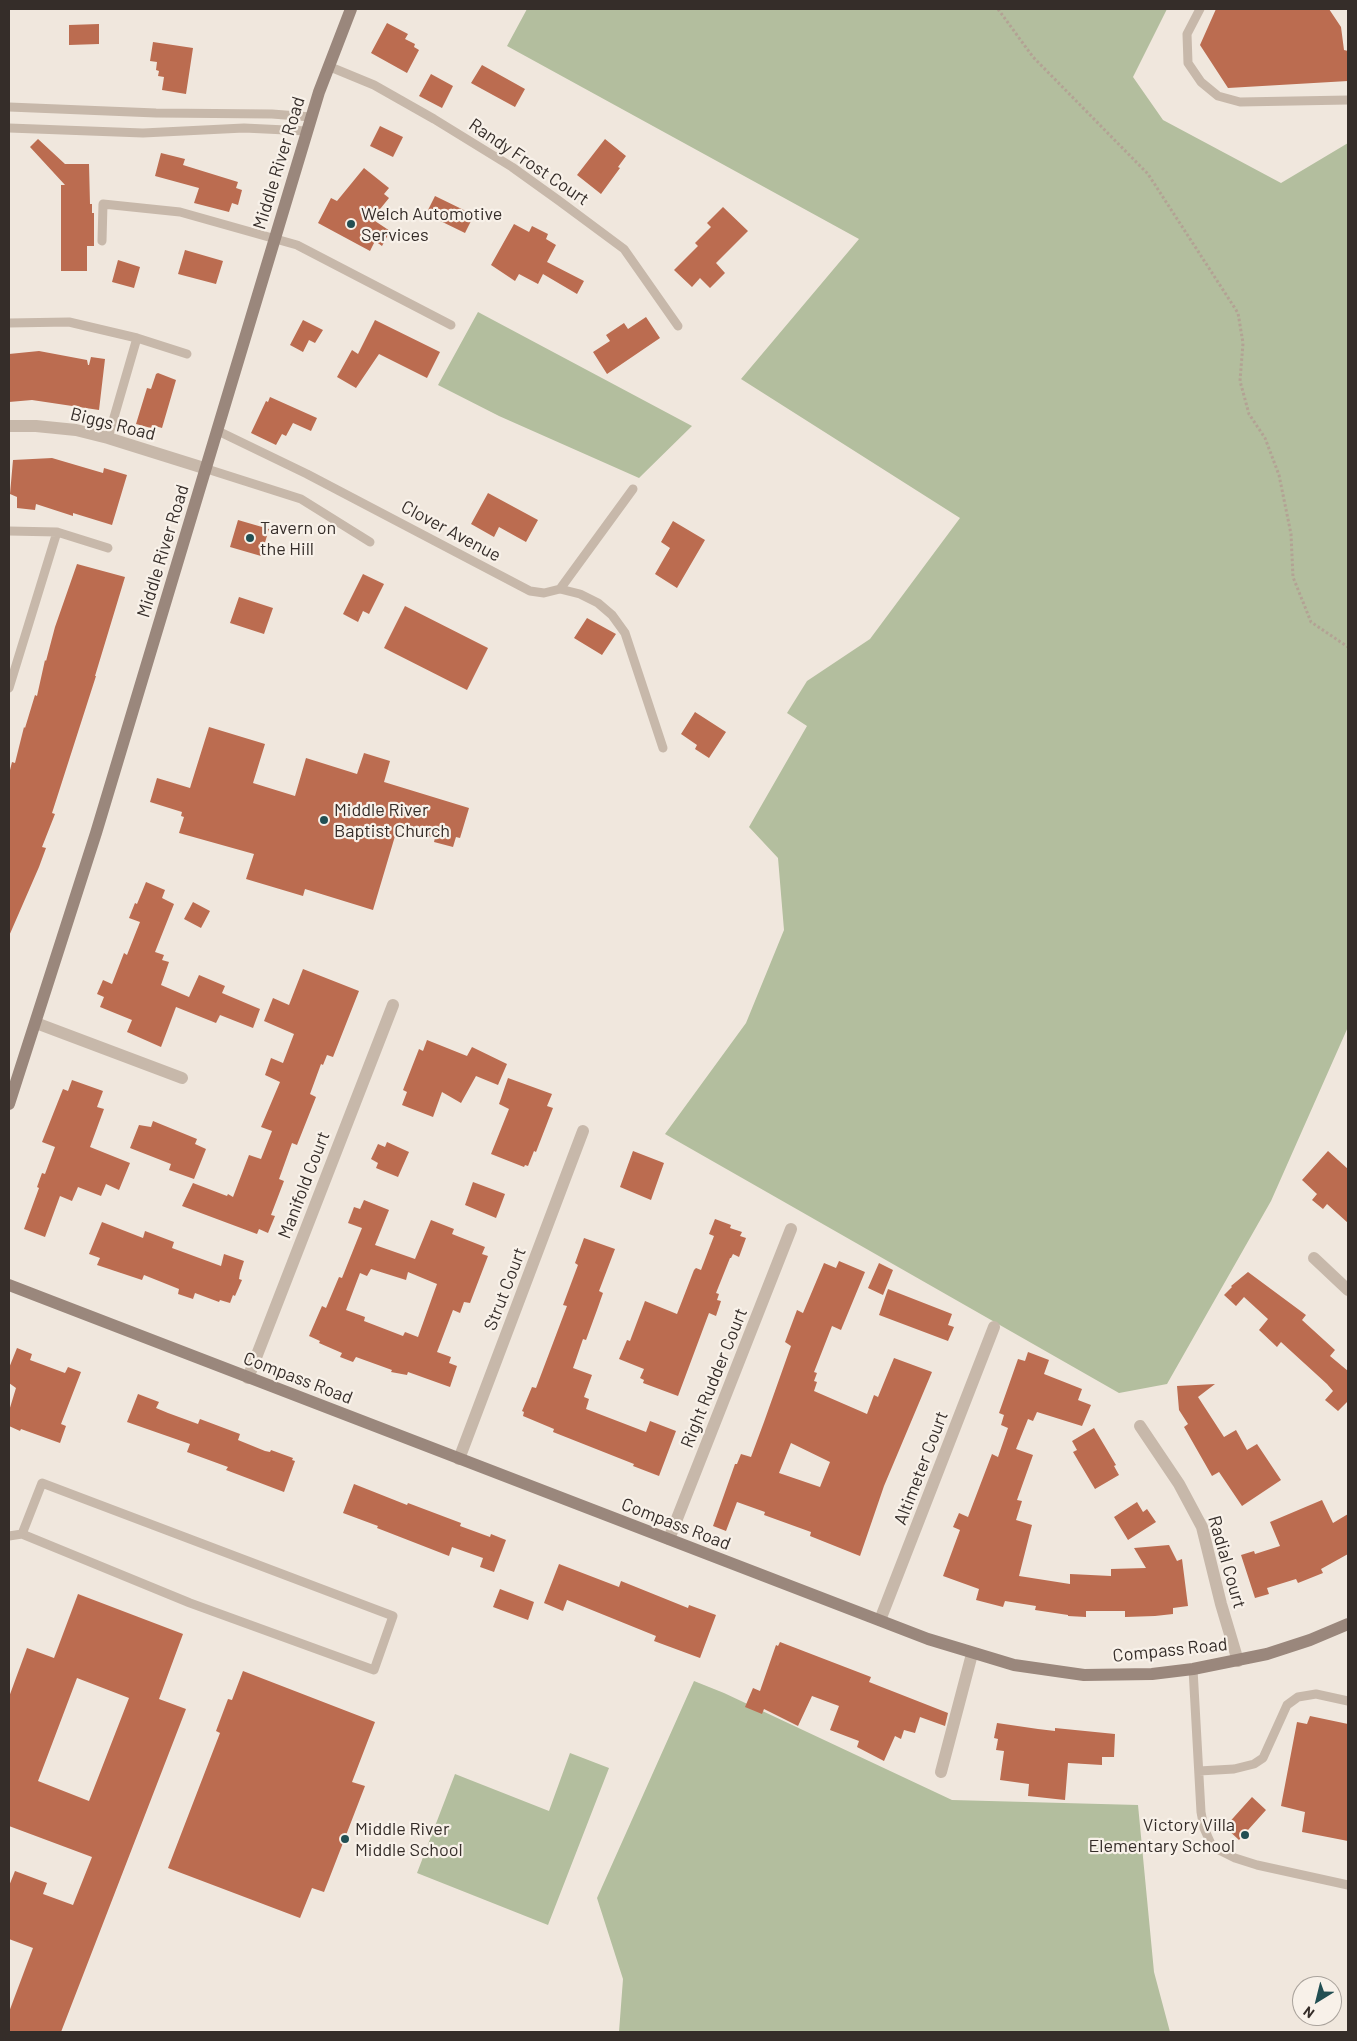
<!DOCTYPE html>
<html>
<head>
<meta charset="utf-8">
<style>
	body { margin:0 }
	#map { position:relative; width:1357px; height:2041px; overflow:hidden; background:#f0e7dd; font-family:Barlow,sans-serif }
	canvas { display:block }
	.frame { position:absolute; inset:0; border:10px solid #352d29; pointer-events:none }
	.north { position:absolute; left:1292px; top:1976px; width:50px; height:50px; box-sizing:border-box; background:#f8f1e9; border:1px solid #aaa39c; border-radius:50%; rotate:216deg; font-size:14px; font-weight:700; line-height:20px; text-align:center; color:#352d29 }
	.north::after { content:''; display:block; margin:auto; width:18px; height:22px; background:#224f53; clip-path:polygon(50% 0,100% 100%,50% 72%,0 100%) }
</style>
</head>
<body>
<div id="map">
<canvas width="1357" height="2041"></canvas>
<div class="frame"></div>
<div class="north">N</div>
</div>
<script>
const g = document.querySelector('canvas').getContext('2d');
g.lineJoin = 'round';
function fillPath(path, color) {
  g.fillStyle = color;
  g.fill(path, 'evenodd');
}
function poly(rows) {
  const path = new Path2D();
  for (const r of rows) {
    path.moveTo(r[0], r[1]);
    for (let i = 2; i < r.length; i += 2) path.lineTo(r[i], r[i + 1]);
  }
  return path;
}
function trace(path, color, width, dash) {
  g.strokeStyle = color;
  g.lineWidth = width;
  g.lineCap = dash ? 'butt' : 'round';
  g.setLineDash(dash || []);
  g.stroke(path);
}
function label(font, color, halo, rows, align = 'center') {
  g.font = font + ' Barlow,sans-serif';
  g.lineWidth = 4.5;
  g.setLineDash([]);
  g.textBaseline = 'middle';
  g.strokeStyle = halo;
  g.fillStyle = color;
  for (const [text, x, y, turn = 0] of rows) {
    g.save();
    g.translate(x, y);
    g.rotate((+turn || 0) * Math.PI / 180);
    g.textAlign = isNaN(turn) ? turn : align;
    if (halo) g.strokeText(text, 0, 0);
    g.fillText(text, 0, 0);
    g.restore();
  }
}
fillPath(poly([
	[527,9,1167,9,1133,77,1163,120,1281,183,1348,143,1348,1027,1271,1201,1167,1384,1119,1393,665,1134,746,1023,784,930,778,858,749,827,807,726,787,713,807,681,870,639,960,518,741,379,859,239,507,46],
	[478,312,692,426,639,478,499,416,438,385],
	[694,1681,724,1693,952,1800,1138,1805,1154,1972,1170,2032,619,2032,623,1979,597,1898],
	[570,1753,609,1768,548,1925,417,1873,455,1774,549,1811]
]), '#b3be9e');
fillPath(poly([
	[1216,9,1329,9,1341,27,1344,50,1348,51,1348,81,1228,88,1200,45],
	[387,23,408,34,405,39,415,44,414,47,419,50,407,73,371,53],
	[99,24,99,44,69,45,69,25],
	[153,42,193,48,186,94,162,90,164,77,158,76,159,71,156,70,157,62,150,61],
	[482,65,525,89,515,107,471,83],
	[431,74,453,86,442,108,419,96],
	[380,126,403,137,393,157,370,146],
	[38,139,65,164,89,164,90,204,92,204,92,213,94,213,94,246,87,246,87,271,61,271,61,185,65,185,30,147],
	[605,139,626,156,618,167,620,168,601,194,577,175],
	[161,153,185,159,183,165,238,182,236,188,242,190,238,205,232,203,229,212,194,203,199,188,155,176],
	[364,168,389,188,384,194,389,198,372,219,390,231,382,246,375,241,370,251,318,223,331,198,337,201],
	[435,196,474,215,465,233,426,214],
	[723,207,748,231,716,263,725,273,710,288,700,278,692,287,674,270,698,246,695,243,711,227,707,223],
	[514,224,529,232,532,226,548,234,546,239,556,245,547,262,584,281,577,294,543,274,538,284,519,274,515,281,491,265],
	[185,250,223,261,216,284,178,274],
	[118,260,140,267,134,288,112,282],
	[646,317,660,338,607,374,593,352,610,341,606,335,624,323,628,329],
	[303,320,323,330,315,343,309,340,303,352,290,345],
	[375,320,440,352,427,378,379,354,356,388,337,377,352,350,358,354],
	[39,351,87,360,88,365,89,365,91,357,105,359,99,410,32,400,9,402,9,354],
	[158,373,176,380,162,428,152,425,151,428,136,424,147,388,151,389,156,374],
	[270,397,317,418,311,431,293,423,286,436,282,434,276,445,251,433,266,401,268,402],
	[52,458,103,473,104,468,127,475,112,525,73,513,73,516,36,504,35,510,17,508,17,497,10,494,13,460],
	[488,493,538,520,526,542,499,527,494,537,471,524],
	[238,520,269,529,261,556,230,547],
	[673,521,705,540,677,588,655,574,670,548,661,542],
	[77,564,125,577,95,676,96,676,52,813,55,814,42,847,46,848,39,867,9,936,9,774,12,762,15,763,24,727,25,728,35,695,37,696,45,660,46,661,55,627],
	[363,574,384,584,369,614,363,611,358,622,343,614],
	[239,597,273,608,264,634,230,623],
	[405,606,488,648,467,690,384,648],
	[587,618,616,634,602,655,574,638],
	[695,712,726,732,709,758,695,749,697,745,681,734],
	[209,727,265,744,253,783,295,796,306,758,357,774,364,753,390,761,384,782,469,808,460,838,456,837,453,847,434,842,435,838,398,826,373,910,305,889,303,896,246,879,254,854,179,833,184,817,181,816,182,812,150,802,157,778,190,788],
	[146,882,165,890,162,898,174,904,155,952,164,955,162,960,169,962,161,985,189,997,199,975,225,986,222,993,260,1009,253,1028,220,1015,216,1023,176,1007,161,1047,127,1032,132,1020,100,1007,104,997,97,994,103,980,112,984,124,953,127,955,140,922,129,918,135,903,137,904],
	[193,902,210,911,201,928,184,919],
	[303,969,359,991,333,1057,327,1055,323,1065,321,1064,310,1094,316,1097,297,1145,292,1143,279,1179,284,1181,271,1215,275,1216,268,1233,259,1229,257,1234,182,1206,193,1183,227,1196,228,1194,233,1197,249,1155,261,1159,272,1131,261,1127,280,1082,265,1075,271,1058,283,1063,294,1034,264,1021,273,998,289,1005],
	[427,1040,467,1056,472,1047,507,1064,498,1085,476,1076,461,1103,442,1092,433,1117,402,1105,407,1092,403,1090,419,1049,423,1051],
	[508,1078,552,1094,547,1106,553,1108,536,1152,534,1151,528,1166,525,1165,524,1167,491,1154,509,1109,499,1104],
	[72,1080,103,1091,97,1107,104,1109,90,1147,130,1163,119,1190,106,1184,101,1196,78,1187,72,1201,60,1196,45,1237,24,1229,39,1188,37,1187,42,1173,45,1174,55,1147,42,1142,63,1089,68,1091],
	[153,1121,197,1139,195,1144,206,1149,194,1179,169,1170,171,1164,130,1148,139,1125,151,1127],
	[387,1142,409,1152,398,1177,376,1168,378,1163,371,1159,378,1144,385,1147],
	[633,1151,664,1163,651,1200,620,1187],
	[1328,1151,1348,1169,1348,1223,1327,1204,1323,1209,1312,1200,1317,1194,1302,1180],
	[473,1182,505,1194,496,1218,465,1205],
	[364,1200,389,1210,375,1245,415,1259,431,1220,454,1229,452,1234,485,1247,482,1254,488,1256,470,1303,464,1302,460,1313,453,1310,437,1352,451,1357,449,1363,457,1366,450,1387,408,1372,407,1375,391,1372,392,1370,356,1357,353,1362,340,1357,342,1353,319,1343,320,1341,309,1336,322,1306,326,1308,339,1277,342,1278,362,1228,348,1223,354,1207,360,1209],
	[371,1269,406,1280,408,1272,437,1284,418,1337,405,1332,403,1336,364,1321,365,1317,346,1310,360,1273,367,1276],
	[715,1219,731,1225,730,1228,742,1232,740,1236,746,1238,739,1257,733,1254,731,1258,730,1258,716,1293,719,1294,717,1300,721,1301,716,1316,709,1313,678,1396,643,1383,644,1380,640,1378,644,1369,619,1359,627,1340,630,1341,645,1301,677,1314,694,1270,696,1268,701,1270,714,1236,709,1234],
	[102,1222,143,1238,145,1231,174,1242,172,1248,221,1266,224,1254,244,1261,240,1273,239,1279,242,1280,235,1296,233,1295,230,1303,220,1300,219,1302,195,1293,193,1299,178,1294,179,1289,144,1275,142,1280,97,1265,100,1258,89,1254],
	[584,1238,615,1249,599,1291,603,1293,597,1310,586,1340,583,1339,573,1368,592,1375,584,1397,589,1399,586,1409,646,1432,650,1421,676,1431,659,1476,633,1466,634,1464,553,1432,554,1429,523,1416,524,1412,522,1411,532,1387,536,1388,567,1306,563,1305,578,1265,575,1263],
	[839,1261,865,1272,841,1330,832,1326,814,1372,817,1373,814,1381,817,1382,814,1391,867,1414,874,1395,878,1397,894,1358,932,1372,884,1486,860,1556,810,1536,811,1532,764,1515,765,1512,737,1502,726,1531,713,1526,735,1464,737,1464,741,1454,751,1457,764,1422,791,1346,785,1342,797,1310,803,1313,824,1263,836,1268],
	[791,1443,830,1462,820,1487,779,1473],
	[879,1263,893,1270,883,1295,868,1288],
	[1248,1272,1306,1315,1302,1320,1335,1350,1330,1356,1348,1371,1348,1403,1347,1402,1338,1411,1325,1400,1333,1391,1327,1384,1281,1342,1277,1347,1259,1330,1268,1319,1244,1297,1236,1306,1224,1295,1232,1287,1231,1286],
	[888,1289,952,1314,948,1325,954,1327,948,1341,879,1315],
	[17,1348,32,1354,30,1360,65,1373,68,1367,81,1372,61,1424,66,1426,60,1443,21,1429,20,1431,9,1426,9,1411,16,1388,9,1383,9,1368],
	[1028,1352,1049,1360,1044,1374,1082,1389,1078,1400,1091,1405,1082,1426,1037,1412,1033,1421,1028,1419,1016,1449,1033,1455,1017,1500,1022,1501,1016,1520,1032,1525,1019,1576,1070,1584,1070,1574,1111,1576,1111,1569,1146,1568,1134,1548,1169,1545,1177,1561,1182,1559,1188,1606,1173,1608,1173,1614,1155,1616,1125,1617,1125,1611,1086,1611,1086,1617,1068,1616,1068,1615,1035,1610,1036,1606,1005,1601,1003,1607,976,1600,979,1589,943,1576,960,1530,953,1527,959,1513,968,1517,992,1454,998,1457,1008,1428,1001,1425,1004,1415,999,1413,1018,1359,1025,1361],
	[1215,1384,1198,1397,1224,1437,1236,1430,1247,1450,1257,1444,1281,1480,1242,1506,1219,1472,1212,1476,1184,1427,1188,1424,1179,1410,1177,1386],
	[138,1394,159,1402,156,1408,168,1413,198,1424,200,1419,240,1434,238,1440,265,1451,270,1452,271,1450,293,1458,292,1460,295,1461,284,1492,226,1470,228,1467,187,1452,190,1444,127,1422],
	[1094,1428,1116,1465,1114,1466,1119,1475,1095,1489,1073,1452,1077,1450,1072,1441],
	[354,1484,407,1505,408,1503,461,1523,460,1526,490,1537,491,1534,506,1540,494,1572,480,1567,483,1558,452,1547,449,1556,377,1528,378,1526,343,1513],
	[1322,1500,1333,1523,1348,1514,1348,1554,1321,1569,1323,1573,1298,1583,1296,1579,1267,1588,1269,1594,1255,1598,1241,1555,1254,1551,1255,1554,1280,1546,1270,1522],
	[1137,1502,1143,1512,1147,1509,1156,1522,1128,1540,1114,1517],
	[559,1564,619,1587,621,1581,688,1608,689,1605,716,1615,700,1658,654,1641,656,1636,567,1600,563,1611,544,1603],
	[500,1589,534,1602,528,1620,493,1607],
	[78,1594,183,1634,159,1699,186,1709,61,2032,9,2032,9,2012,33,1948,9,1939,9,1886,15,1871,47,1883,43,1894,73,1905,92,1857,9,1826,9,1697,27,1648,54,1658],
	[77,1678,129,1698,89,1801,38,1781],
	[780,1642,871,1677,869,1682,948,1713,945,1726,920,1717,915,1733,904,1730,901,1739,895,1736,884,1761,857,1747,859,1741,830,1730,839,1706,812,1696,798,1726,764,1709,762,1714,745,1707,753,1688,760,1691,776,1645,778,1646],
	[243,1671,375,1722,352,1782,365,1786,324,1892,312,1888,300,1918,168,1868,220,1733,216,1731,228,1699,232,1700],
	[1310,1716,1348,1724,1348,1841,1302,1832,1305,1812,1281,1806,1297,1722,1307,1724],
	[997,1723,1038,1729,1055,1731,1055,1728,1115,1734,1114,1757,1102,1757,1102,1765,1068,1763,1065,1800,1028,1796,1029,1784,1000,1780,1004,1751,996,1750,998,1739,994,1738],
	[1252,1797,1266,1810,1239,1840,1225,1827]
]), '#bb6c50');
trace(poly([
	[998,9,1033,57,1148,174,1238,313,1243,343,1240,381,1249,414,1265,438,1279,475,1291,534,1293,577,1311,622,1348,647]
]), '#b3a294', 3, [2.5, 2.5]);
trace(poly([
	[1200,9,1187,34,1188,63,1201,82,1218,96,1240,102,1348,100],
	[328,66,374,85,434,119,512,167,558,200,624,249,678,326],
	[9,107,156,113,272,114,311,117],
	[9,128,143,133,244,128,307,131],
	[102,241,103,204,180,212,297,245,451,325],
	[9,323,69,322,137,338,187,354],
	[218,431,307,474,530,591,544,593,560,589,633,489],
	[108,438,137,338],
	[207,469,301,499,370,542],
	[9,531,57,532,9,688],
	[57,532,108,548],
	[560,589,580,594,598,603,612,615,625,633,663,748],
	[9,1536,22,1534,190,1603,374,1670,393,1616,42,1483,22,1534],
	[1193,1669,1201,1812,1204,1828,1211,1844,1219,1850,1235,1858,1257,1865,1348,1885],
	[1199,1771,1234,1769,1254,1764,1263,1758,1287,1705,1298,1697,1316,1694,1348,1701]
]), '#c7b8aa', 9);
trace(poly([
	[9,426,36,426,76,430,108,438,207,469],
	[36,1023,182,1078],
	[1314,1258,1348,1290],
	[248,1378,393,1005],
	[1140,1426,1179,1484,1202,1527,1221,1604,1238,1661],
	[459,1459,583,1131],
	[669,1539,791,1229],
	[880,1620,994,1327],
	[941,1772,972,1654]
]), '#c7b8aa', 12);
trace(poly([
	[9,1104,96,833,319,92,351,9],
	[9,1285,928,1639,1014,1665,1084,1675,1152,1674,1193,1669,1267,1654,1310,1640,1348,1624]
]), '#9a877c', 12);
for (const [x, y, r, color] of [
	[351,224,5,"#224f53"],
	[250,538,5,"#224f53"],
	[324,820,5,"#224f53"],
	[1245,1835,5,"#224f53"],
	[345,1839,5,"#224f53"]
]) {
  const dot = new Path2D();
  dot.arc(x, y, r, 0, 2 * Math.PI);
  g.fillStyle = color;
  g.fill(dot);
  trace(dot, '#f8f1e9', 2);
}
label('18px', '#352d29', '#f8f1e9', [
	["Randy Frost Court",529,162,34],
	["Middle River Road",279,163,-73],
	["Biggs Road",113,424,14],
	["Clover Avenue",451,531,28],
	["Middle River Road",163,551,-73],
	["Manifold Court",304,1185,-69],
	["Strut Court",505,1289,-69],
	["Compass Road",298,1378,21],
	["Right Rudder Court",714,1378,-68],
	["Altimeter Court",921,1468,-69],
	["Compass Road",676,1524,21],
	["Radial Court",1227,1562,74],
	["Compass Road",1170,1650,-6]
]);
label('18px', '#352d29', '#f8f1e9', [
	["Welch Automotive",361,214],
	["Services",361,235],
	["Tavern on",260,528],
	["the Hill",260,549],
	["Middle River",334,810],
	["Baptist Church",334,831],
	["Victory Villa",1235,1825,"right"],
	["Elementary School",1235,1846,"right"],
	["Middle River",355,1829],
	["Middle School",355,1850]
], 'left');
</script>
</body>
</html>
